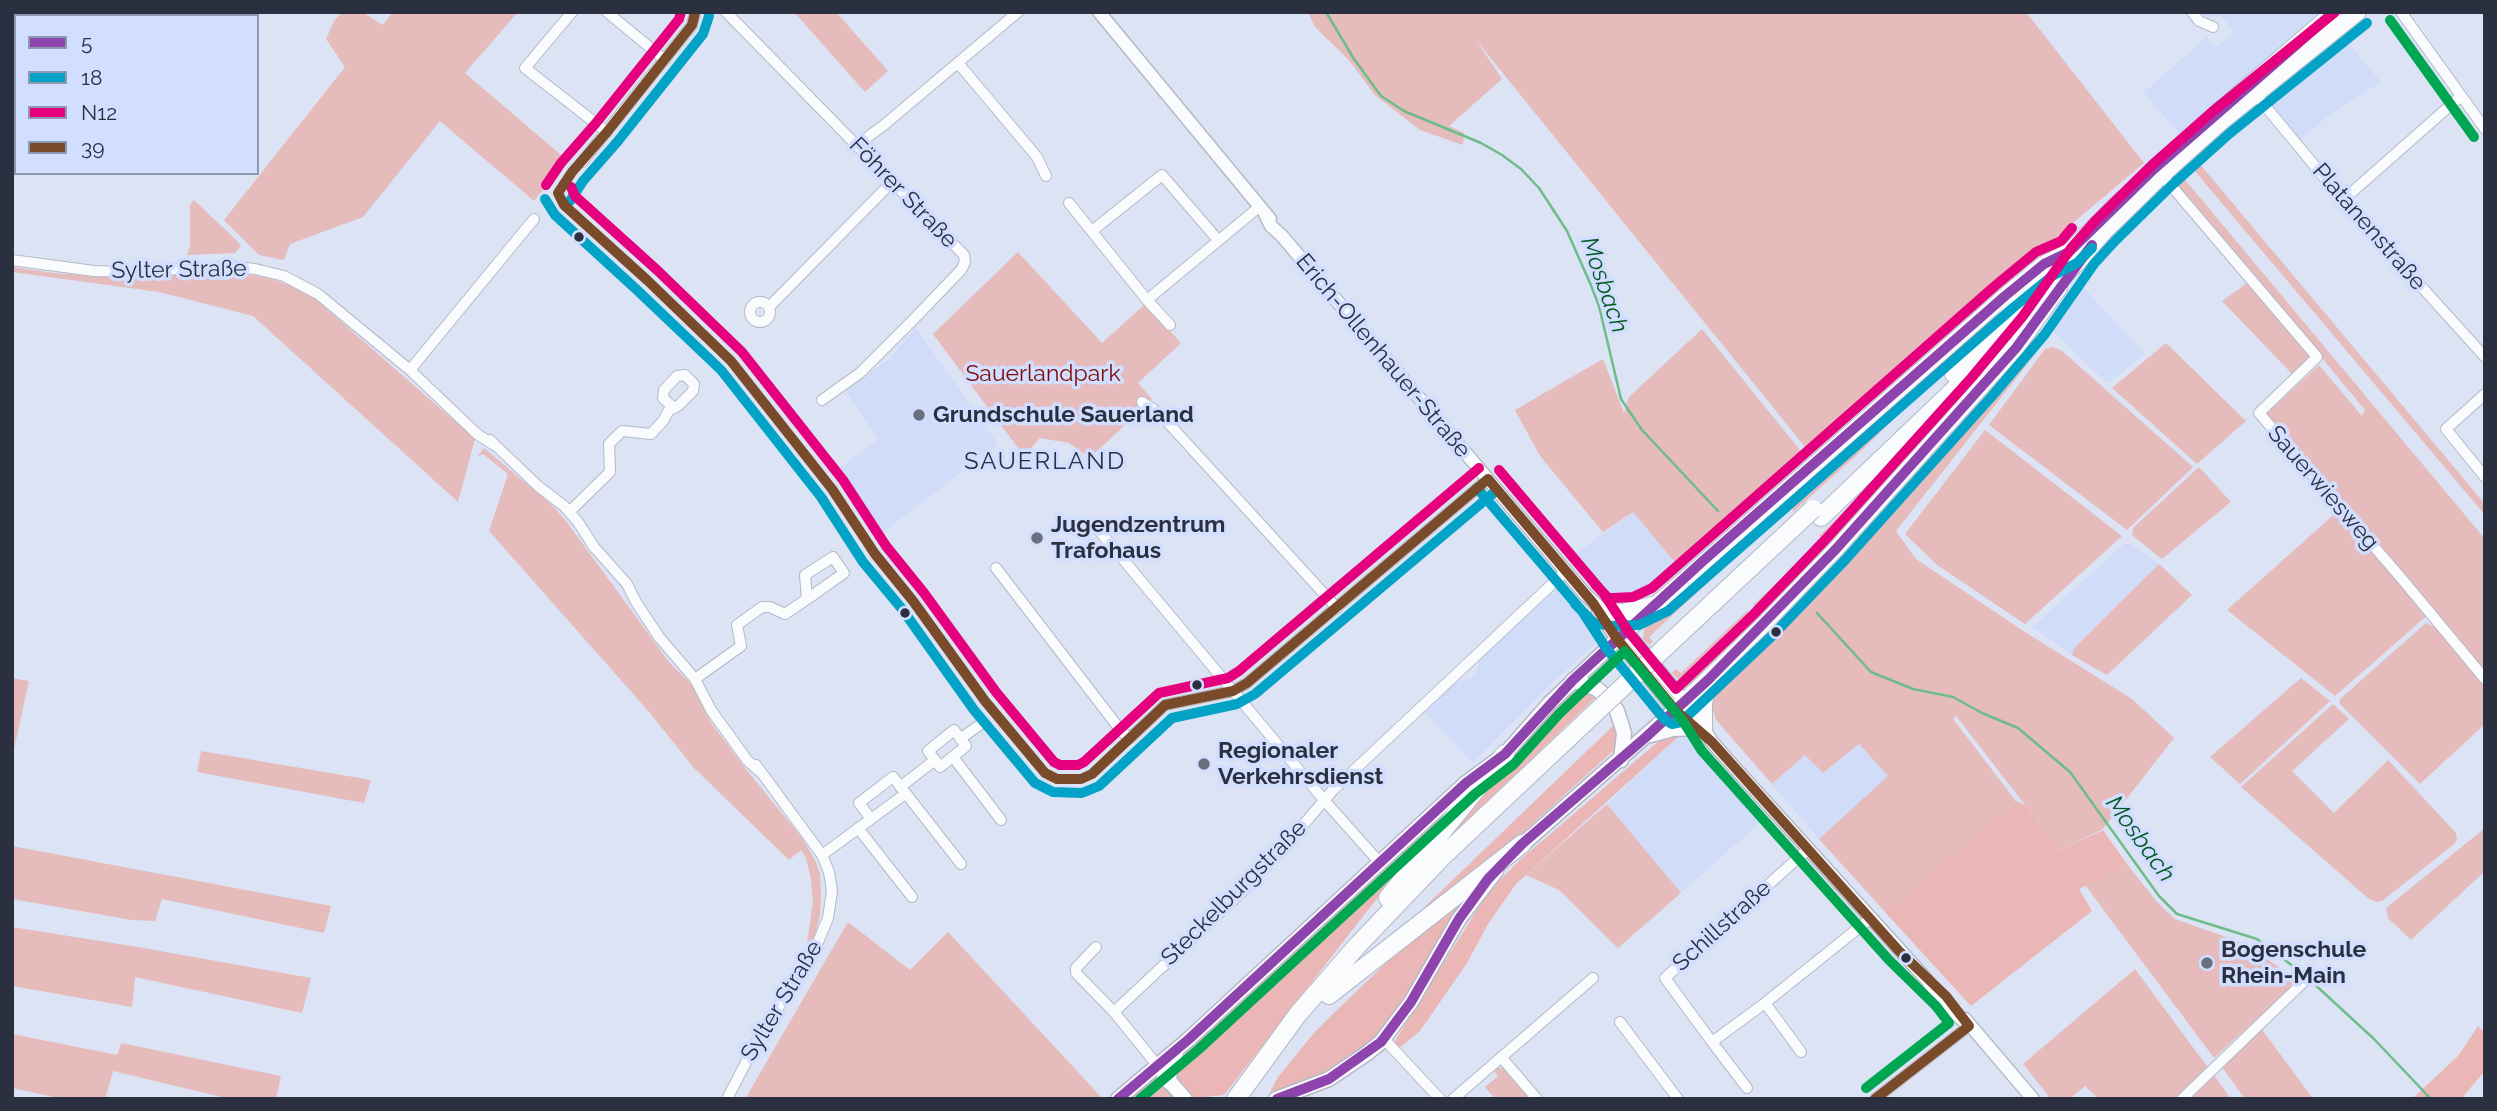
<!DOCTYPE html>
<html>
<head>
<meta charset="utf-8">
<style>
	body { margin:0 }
	#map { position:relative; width:2497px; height:1111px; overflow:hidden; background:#dce3f4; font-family:Raleway,sans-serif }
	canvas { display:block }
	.frame { position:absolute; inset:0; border:14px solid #2b3040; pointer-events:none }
	.legend { position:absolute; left:14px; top:14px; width:245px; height:161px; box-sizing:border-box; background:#d2deff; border:2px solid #8f98b3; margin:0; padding:9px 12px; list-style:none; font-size:21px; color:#2b3040 }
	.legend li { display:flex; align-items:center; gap:14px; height:35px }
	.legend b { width:35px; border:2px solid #8f98b3 }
</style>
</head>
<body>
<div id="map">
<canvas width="2497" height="1111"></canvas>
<div class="frame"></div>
<ul class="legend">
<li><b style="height:9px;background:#8e44ad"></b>5</li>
<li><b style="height:9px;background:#02a3c7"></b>18</li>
<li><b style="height:9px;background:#e5007d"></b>N12</li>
<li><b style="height:9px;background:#7a4b2a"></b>39</li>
</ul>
</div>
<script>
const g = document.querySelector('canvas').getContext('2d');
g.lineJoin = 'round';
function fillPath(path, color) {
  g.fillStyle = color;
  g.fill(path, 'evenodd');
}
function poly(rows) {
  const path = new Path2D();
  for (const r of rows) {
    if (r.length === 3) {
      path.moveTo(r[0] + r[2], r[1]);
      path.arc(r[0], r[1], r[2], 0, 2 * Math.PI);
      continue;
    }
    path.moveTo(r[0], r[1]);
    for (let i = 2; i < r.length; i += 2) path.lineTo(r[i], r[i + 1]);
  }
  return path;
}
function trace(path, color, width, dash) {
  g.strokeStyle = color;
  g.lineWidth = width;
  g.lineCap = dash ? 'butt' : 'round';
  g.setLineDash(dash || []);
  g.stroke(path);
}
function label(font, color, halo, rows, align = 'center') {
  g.font = font + ' Raleway,sans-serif';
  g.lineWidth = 7;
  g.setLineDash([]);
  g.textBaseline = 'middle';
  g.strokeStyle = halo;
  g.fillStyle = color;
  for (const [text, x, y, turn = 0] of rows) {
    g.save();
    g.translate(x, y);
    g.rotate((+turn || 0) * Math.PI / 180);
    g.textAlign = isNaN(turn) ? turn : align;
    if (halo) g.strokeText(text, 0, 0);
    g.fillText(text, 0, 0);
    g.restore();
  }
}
fillPath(poly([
	[2200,12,2319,12,2315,18,2181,135,2143,93,2207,37,2215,47,2235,32,2221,16,2207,17],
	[2348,43,2381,82,2332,113,2300,140,2271,105,2320,61],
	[2081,285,2145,354,2109,382,2105,381,2048,327],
	[916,328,998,444,880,535,836,470,878,440,846,391,889,359],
	[1633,512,1677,565,1635,603,1621,607,1603,597,1569,558],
	[2124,544,2131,544,2159,564,2074,648,2072,655,2032,627],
	[1560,586,1586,615,1595,630,1595,644,1553,682,1473,763,1423,710,1457,682,1473,677,1478,669,1479,657],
	[1678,737,1686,738,1694,744,1764,819,1681,893,1607,804],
	[1859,744,1889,777,1819,839,1772,784,1805,754,1823,773]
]), '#d1dcf8');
fillPath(poly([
	[342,12,362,12,383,25,393,12,518,12,465,73,567,160,534,201,440,121,363,217,290,244,284,260,259,255,224,220,345,67,326,39,334,21],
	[794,12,836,12,888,71,865,92],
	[1308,12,2026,12,2144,163,1806,448,1476,40,1502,79,1449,126,1464,133,1463,145,1420,130,1375,95,1348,59,1315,27],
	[2199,163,2485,504,2485,515,2193,169],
	[2182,176,2485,539,2485,676,2265,415,2319,365,2362,416,2365,410,2259,282,2177,190,2174,183],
	[194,200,236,240,241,246,235,253,187,255,190,246,190,205],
	[1018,252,1102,343,1145,304,1181,343,1138,383,1152,399,1090,458,1069,443,1040,438,1024,456,933,334],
	[12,267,55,273,119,278,226,271,264,277,305,290,475,439,458,502,253,316,159,292,12,272],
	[2250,281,2309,354,2309,359,2294,376,2222,301],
	[2018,294,1969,345,1859,453,1793,512,1791,495],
	[1702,329,1804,455,1723,528,1708,538,1677,565,1633,512,1603,532,1540,456,1515,410,1603,359,1624,413,1629,397],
	[2039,340,2043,340,2044,343,1896,531,1916,559,2025,632,2132,699,2174,738,2103,829,2060,850,1956,716,1953,719,2016,801,1885,912,1819,839,1888,776,1859,744,1823,773,1805,755,1772,784,1716,720,1711,705,1721,685,1808,600],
	[2166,343,2246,421,2197,464,2112,388],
	[2053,347,2062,351,2193,467,2127,530,1989,425,2045,349],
	[2001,356,1833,543,1819,536,1904,453],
	[1985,430,2122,536,2025,624,1937,565,1905,534],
	[484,448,554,507,566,521,669,662,692,685,712,724,745,768,802,838,815,860,820,874,821,894,820,915,815,935,809,946,807,943,813,902,811,879,806,858,801,850,789,860,694,768,650,713,489,531,508,474,483,454,477,457],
	[2199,467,2231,502,2162,559,2132,535,2133,528],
	[1787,495,1790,511,1721,570,1714,563],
	[2339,510,2429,614,2335,696,2227,610],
	[1816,539,1831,547,1763,615,1753,605,1819,543],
	[2159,564,2192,595,2107,675,2072,655,2074,648],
	[1707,568,1713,568,1718,573,1649,637,1653,642,1649,645,1643,639,1644,629],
	[1748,610,1757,622,1691,688,1684,685,1672,673,1676,669,1681,673],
	[2426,623,2436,627,2485,687,2485,724,2420,784,2339,703,2340,699],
	[12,678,29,681,12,758],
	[2301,678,2330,701,2240,784,2210,757],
	[2333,704,2349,719,2292,771,2334,813,2388,760,2456,833,2457,840,2453,845,2382,901,2376,902,2369,899,2241,787],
	[201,751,371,780,364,803,197,772],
	[1607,804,1681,893,1618,948,1559,890,1526,875],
	[2485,828,2485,871,2411,940,2388,918,2386,908],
	[12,846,331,906,324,933,162,899,155,921,132,920,12,899],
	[2127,864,2157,902,2175,919,2246,944,2298,981,2214,1058,2085,885],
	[848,922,910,970,948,932,1103,1099,745,1099],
	[12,927,138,947,311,978,302,1013,135,977,132,1007,12,986],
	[2135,969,2209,1069,2179,1099,2099,1099,2085,1086,2070,1099,2051,1099,2023,1064],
	[2261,1028,2313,1099,2245,1099,2222,1067],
	[12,1034,117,1055,121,1043,281,1076,276,1099,230,1099,113,1071,105,1099,63,1099,12,1088],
	[1498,1067,1506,1070,1531,1099,1495,1099,1485,1087,1498,1076,1493,1069],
	[1156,1073,1176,1099,1129,1099],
	[2214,1075,2231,1099,2189,1099]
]), '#e6bbbb');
fillPath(poly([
	[1581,690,1595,698,1431,855,1510,758,1568,696],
	[1618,721,1618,744,1613,751,1499,854,1410,921],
	[1666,737,1678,737,1516,884,1488,924,1467,963,1420,1031,1398,1049,1393,1044,1480,905,1497,883,1520,860,1654,745],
	[1457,800,1364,915,1224,1095,1196,1098,1184,1091,1178,1085,1177,1067,1188,1049],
	[2016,801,2025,805,2060,850,2103,830,2127,864,2079,889,2092,911,1971,1006,1885,912],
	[1469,895,1404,1007,1365,1050,1326,1076,1302,1084,1270,1092,1278,1077,1313,1034,1339,1008,1385,964],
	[2478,1026,2485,1033,2485,1071,2461,1099,2412,1099,2458,1056]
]), '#eab7b6');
trace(poly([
	[1326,12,1354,59,1381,96,1404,111,1481,143,1502,155,1521,169,1539,188,1567,231,1590,283,1599,306,1621,399,1642,430,1718,511],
	[1817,613,1871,672,1913,689,1953,697,1982,713,2018,728,2070,772,2159,896,2177,914,2257,939,2306,976],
	[2311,981,2374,1039,2431,1099]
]), '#6dbc8a', 2.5);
const minor = poly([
	[572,12,525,68,607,132],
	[607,12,665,60],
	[726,12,964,255,965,262,961,270,914,319,860,373,822,400],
	[2192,12,2199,21,2213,27],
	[2401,12,2485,129],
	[958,63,1037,157,1046,176],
	[2256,95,2343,200,2485,357],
	[857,145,884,125,1018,12],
	[582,162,692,25,695,13],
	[2162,175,2317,357,2259,413,2402,579,2485,679],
	[2343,200,2461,96],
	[1069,203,1147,300,1170,325],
	[1092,231,1162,175,1218,240],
	[12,260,94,271,128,272,229,266,255,269,284,276,318,294,410,370,477,434,494,445],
	[1147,300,1259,207],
	[760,312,10],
	[769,307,892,182],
	[410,370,534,219],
	[2485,394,2446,429,2485,477],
	[1142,402,1160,414,1337,608],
	[490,440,538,486,564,506,578,522,594,547,627,584,636,602,659,637,695,679,711,710,747,760,759,771],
	[569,512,610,472,609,444,622,431,651,434,663,421,669,410,674,408,679,405,693,391,694,384,685,375,677,376,664,390,663,398,674,408],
	[1096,527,1324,800,1380,863],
	[996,568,1122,732,1130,738,1165,705,1233,691,1247,683,1488,479],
	[695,679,741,646,737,625,762,607,770,607,785,614,813,595,844,573,833,557,805,575,807,599],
	[960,739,981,724],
	[953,757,1001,820],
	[900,787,935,760,940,767,966,746,954,730,928,751,935,760],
	[871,819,905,794],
	[858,828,912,897],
	[1808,849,1665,978,1712,1042,1765,1003,1871,918],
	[822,855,871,819,859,803,893,777,961,864],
	[1096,947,1076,968,1076,973,1114,1012,1157,1065],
	[1765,1003,1801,1052],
	[1114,1012,1244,890,1287,844,1333,790,1566,571],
	[1620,1022,1678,1099],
	[1383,1038,1440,1099],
	[1712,1042,1747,1088],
	[1501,1057,1537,1099],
	[727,1099,756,1043,816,947,828,918,832,891,829,872,822,855,756,765],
	[1453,1099,1593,978],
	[1875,1099,1969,1026],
	[2182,1099,2312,974]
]);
const tertiary = poly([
	[1099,12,1270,219],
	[1265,214,1271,226,1282,236,1585,594,1632,638,1694,713,1712,742,1735,768,1927,980,1942,1001,1969,1026],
	[1598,611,1617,639,1675,710,1698,731],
	[1965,1019,2033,1099]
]);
const secondary = poly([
	[1573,680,1597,689,1609,699,1617,711,1624,733,1621,760],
	[1651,735,1673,729,1694,728],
	[1515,851,1684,702],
	[1164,1075,1185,1099],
	[1169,1082,1170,1065,1176,1053],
	[1118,1099,1189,1039,1466,783,1505,754,1549,704,1626,631],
	[1276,1099,1329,1079,1366,1054,1381,1042,1411,1002,1459,919,1496,871]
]);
const primary = poly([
	[2219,111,2334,12],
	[2076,264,2105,231,2162,175,2221,122,2358,12],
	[1602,611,1623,612,1652,605],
	[1626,631,2005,296,2044,264,2069,252,2122,199],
	[1684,702,1763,625,1836,549,2016,348,2059,288],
	[1704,729,1704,703,1709,679]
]);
const motorway = poly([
	[1954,374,2069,252],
	[1821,517,1956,388,2083,255],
	[1388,898,1505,754],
	[1329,995,1522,844],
	[1236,1099,1298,1014,1357,946,1442,857,1596,712]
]);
trace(minor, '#b3b9c7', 12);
trace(tertiary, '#b3b9c7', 15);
trace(secondary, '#b3b9c7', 17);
trace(primary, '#b3b9c7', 18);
trace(motorway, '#b3b9c7', 20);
trace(minor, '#fafbfd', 10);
trace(tertiary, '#fafbfd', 12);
trace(secondary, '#fafbfd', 14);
trace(primary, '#fafbfd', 16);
trace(motorway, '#fafbfd', 18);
const motorwayBridge = poly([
	[1596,712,1813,509]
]);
trace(motorwayBridge, '#b3b9c7', 20, []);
trace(motorwayBridge, '#fafbfd', 18);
trace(poly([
	[1118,1099,1189,1039,1466,783,1505,754,1573,680,1704,560,2005,296,2044,264,2069,252,2154,169,2334,12],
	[1277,1099,1329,1079,1381,1042,1411,1002,1459,919,1488,879,1522,844,1646,737,1709,679,1836,549,2016,348,2092,245]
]), '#8e44ad', 10);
trace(poly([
	[545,199,555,215,637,290,721,370,821,497,863,562,902,609,974,710,1035,783,1053,792,1082,793,1099,786,1172,718,1237,704,1255,694,1497,490],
	[570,201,583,181,618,141,703,34,709,16],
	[1477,488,1582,611,1606,648,1664,719,1672,724,1681,722,1773,635,1846,559,1993,395,2045,334,2094,264,2115,241,2172,185,2230,133,2367,23],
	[1575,604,1594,623,1612,626,1639,625,1668,611,2014,307,2052,276,2077,263,2092,248]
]), '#02a3c7', 10);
trace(poly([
	[546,185,561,163,596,123,679,19,681,12],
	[571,187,575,196,657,270,742,352,843,480,886,546,924,593,996,692,1054,762,1060,765,1078,765,1084,762,1159,693,1228,678,1239,671,1479,468],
	[1499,470,1604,594,1628,631,1676,689,1753,615,1826,539,1972,377,2023,316,2072,247,2095,221,2152,165,2212,112,2335,12],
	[1595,584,1608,598,1613,598,1633,597,1652,588,1996,285,2036,252,2061,241,2072,228]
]), '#e5007d', 10);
trace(poly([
	[558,193,564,205,647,280,731,361,832,489,875,554,913,601,985,701,1045,773,1057,779,1081,779,1092,774,1165,705,1233,691,1247,683,1488,479],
	[558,193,572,172,607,132,692,25,695,13],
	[1488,479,1593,603,1617,639,1675,710,1712,742,1899,951,1946,996,1969,1026],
	[1875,1099,1969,1026]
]), '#7a4b2a', 10);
trace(poly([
	[2390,20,2474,137],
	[1140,1099,1199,1049,1475,794,1514,764,1559,714,1625,651,1683,721,1702,751,1889,960,1936,1006,1949,1023,1866,1088]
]), '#00a651', 10);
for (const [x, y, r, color] of [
	[579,237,6,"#2b3040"],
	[919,415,7,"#696f7f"],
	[1037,538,7,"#696f7f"],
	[905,613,6,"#2b3040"],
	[1776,632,6,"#2b3040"],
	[1197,685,6,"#2b3040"],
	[1204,764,7,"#696f7f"],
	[1906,958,6,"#2b3040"],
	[2207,963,7,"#696f7f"]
]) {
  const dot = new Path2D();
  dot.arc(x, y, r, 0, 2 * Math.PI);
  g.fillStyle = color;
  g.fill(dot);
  trace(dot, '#d2deff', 2.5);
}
label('23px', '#2b3040', '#d2deff', [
	["Föhrer Straße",903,193,46],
	["Platanenstraße",2369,227,49],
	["Sylter Straße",179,270,-1],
	["Erich-Ollenhauer-Straße",1383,356,50],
	["Sauerwiesweg",2323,488,49],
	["Steckelburgstraße",1234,893,-45],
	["Schillstraße",1722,926,-42],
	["Sylter Straße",782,1001,-59]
]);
label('23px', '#7f0d06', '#d2deff', [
	["Sauerlandpark",1043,374]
]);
label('bold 23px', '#2b3040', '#d2deff', [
	["Grundschule Sauerland",933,415],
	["Jugendzentrum",1051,525],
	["Trafohaus",1051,551],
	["Regionaler",1218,751],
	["Verkehrsdienst",1218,777],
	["Bogenschule",2221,950],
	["Rhein-Main",2221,976]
], 'left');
label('italic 24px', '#085a27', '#d2deff', [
	["Mosbach",1604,285,71],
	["Mosbach",2140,839,54]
]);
g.letterSpacing = '2px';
label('24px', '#2b3040', '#d2deff', [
	["SAUERLAND",1045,462]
]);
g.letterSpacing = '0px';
</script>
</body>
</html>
